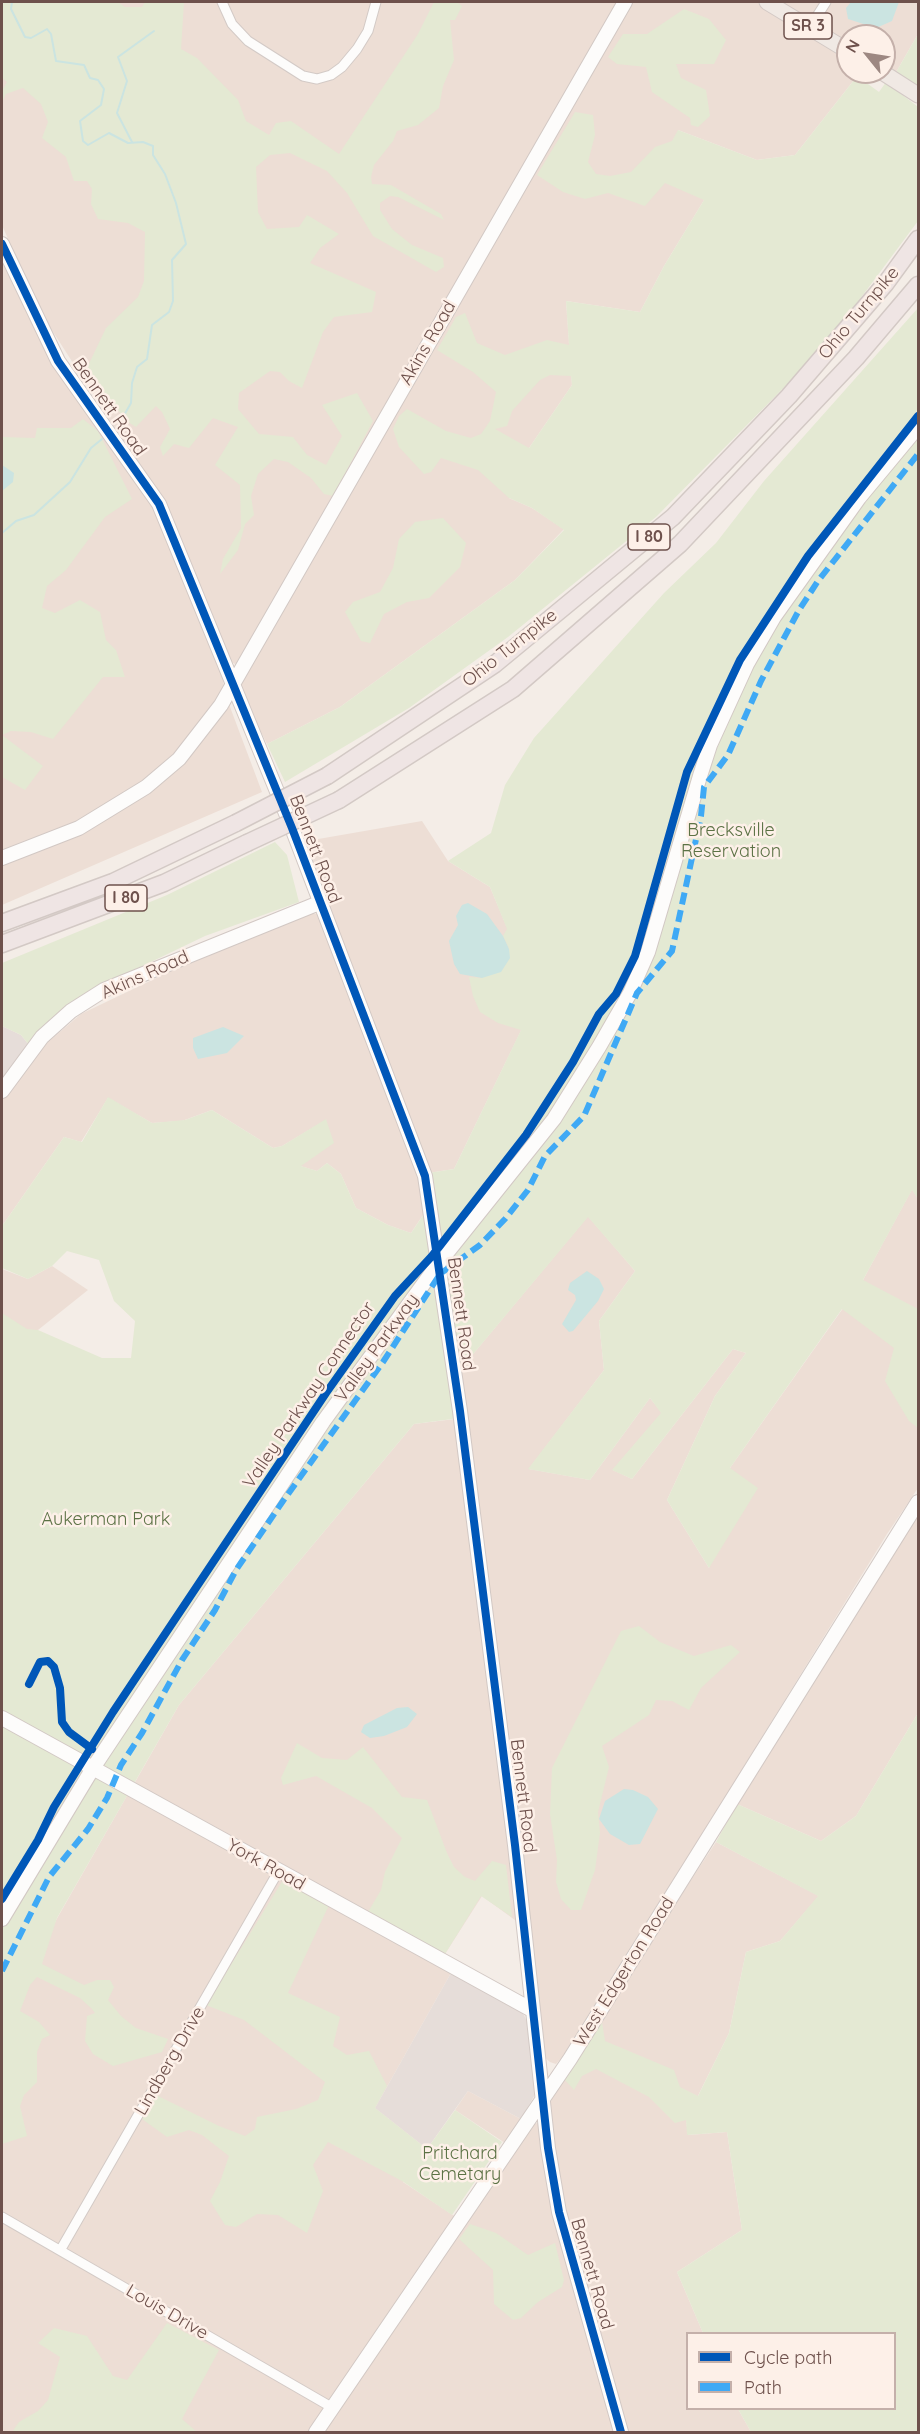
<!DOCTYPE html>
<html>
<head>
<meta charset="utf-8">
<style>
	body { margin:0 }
	#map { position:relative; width:920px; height:2434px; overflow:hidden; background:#f4ede7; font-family:Quicksand,sans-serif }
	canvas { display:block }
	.frame { position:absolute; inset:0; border:3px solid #6e514c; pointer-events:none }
	.legend { position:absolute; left:686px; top:2332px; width:210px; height:78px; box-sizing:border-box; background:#fdf0e8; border:2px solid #c4b0aa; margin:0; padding:8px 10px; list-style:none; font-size:18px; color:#6e514c }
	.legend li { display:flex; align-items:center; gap:12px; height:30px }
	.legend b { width:30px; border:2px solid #c4b0aa }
	.north { position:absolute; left:836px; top:24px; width:60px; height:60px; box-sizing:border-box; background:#fdf0e8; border:2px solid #c4b0aa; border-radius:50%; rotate:300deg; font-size:16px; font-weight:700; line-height:24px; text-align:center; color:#6e514c }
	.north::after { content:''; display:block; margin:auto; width:21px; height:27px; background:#9d8882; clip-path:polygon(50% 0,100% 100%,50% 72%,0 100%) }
</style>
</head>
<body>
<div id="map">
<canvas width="920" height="2434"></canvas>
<div class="frame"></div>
<ul class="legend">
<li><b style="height:8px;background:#0057b8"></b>Cycle path</li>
<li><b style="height:8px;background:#3fa9f5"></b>Path</li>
</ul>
<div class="north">N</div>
</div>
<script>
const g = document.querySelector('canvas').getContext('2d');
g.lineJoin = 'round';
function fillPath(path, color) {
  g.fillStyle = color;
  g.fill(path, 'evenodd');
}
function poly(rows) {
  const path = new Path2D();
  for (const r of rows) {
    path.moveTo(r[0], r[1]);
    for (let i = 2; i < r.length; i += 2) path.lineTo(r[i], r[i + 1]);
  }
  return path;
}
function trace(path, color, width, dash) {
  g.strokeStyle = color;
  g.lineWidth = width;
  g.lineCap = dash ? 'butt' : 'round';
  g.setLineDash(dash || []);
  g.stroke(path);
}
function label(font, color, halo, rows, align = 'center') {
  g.font = font + ' Quicksand,sans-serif';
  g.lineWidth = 5;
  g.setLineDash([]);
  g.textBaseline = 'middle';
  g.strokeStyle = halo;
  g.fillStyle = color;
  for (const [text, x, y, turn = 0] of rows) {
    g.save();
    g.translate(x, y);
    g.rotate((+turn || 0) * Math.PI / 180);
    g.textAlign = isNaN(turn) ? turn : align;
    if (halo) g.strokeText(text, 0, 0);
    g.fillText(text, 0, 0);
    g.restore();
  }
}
fillPath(poly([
	[2,2,617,2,240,661,235,664,224,657,220,635,143,472,39,310,2,225],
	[630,2,756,2,848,55,848,72,878,73,868,84,854,80,795,155,757,160,678,130,704,200,664,266,640,312,566,301,572,385,529,448,509,498,532,508,564,529,515,580,340,707,267,744,237,684],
	[775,2,918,2,918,34,895,74,884,68,884,36,848,36,848,46],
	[2,249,21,293,146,495,166,535,223,673,224,691,262,792,2,905],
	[422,821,448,861,490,887,521,961,530,1012,454,1169,428,1173,412,1123,301,842],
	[305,913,318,914,419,1170,427,1209,411,1233,388,1225,356,1208,341,1174,327,1163,317,1171,300,1166,326,1120,282,1146,273,1148,212,1110,182,1121,152,1123,108,1098,81,1142,64,1137,2,1226,2,1100,34,1054,81,1014,196,959],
	[912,1189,918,1199,918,1488,887,1534,572,2046,556,2064,550,2062,543,2056,459,1371,588,1216,635,1271,599,1321,604,1370,529,1469,590,1480,650,1398,662,1413,613,1470,632,1479,733,1349,746,1353,715,1396,667,1500,709,1568,730,1468,863,1280],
	[52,1266,88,1290,38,1330,27,1330,2,1386,2,1269,28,1279],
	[455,1419,519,1923,482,1896,445,1954,134,1784,179,1705,414,1424],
	[918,1514,918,1713,856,1816,821,1841,737,1804,867,1592],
	[128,1794,451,1973,375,2108,427,2149,403,2182,456,2217,311,2432,2,2432,2,2015],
	[716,1842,819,1896,780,1941,746,1952,729,2033,686,2120,688,2135,727,2132,742,2230,677,2272,703,2333,688,2334,688,2408,738,2409,751,2432,626,2432,563,2205,548,2112,555,2088],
	[468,2091,521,2119,505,2143,455,2110],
	[539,2122,616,2432,323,2432,527,2128]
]), '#edded5');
fillPath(poly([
	[2,1026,21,1035,29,1045,2,1081],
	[451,1973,514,2006,524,2015,530,2029,537,2091,521,2119,468,2091,427,2149,375,2108]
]), '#e6ddd9');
fillPath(poly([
	[2,2,118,2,125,7,142,7,145,2,184,2,181,49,197,58,238,100,246,121,269,135,276,123,291,121,339,154,418,34,434,2,457,2,462,6,455,20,450,20,454,60,443,86,439,108,418,125,397,131,393,141,374,165,371,177,372,184,391,185,441,214,444,220,398,197,390,196,380,203,380,210,392,229,412,245,443,258,444,267,436,272,373,236,347,193,327,171,290,153,270,155,256,167,258,212,267,229,299,227,307,215,339,234,320,248,310,263,376,292,372,312,334,317,323,332,302,388,289,381,280,372,270,371,239,393,238,409,259,434,293,437,307,455,326,465,342,436,322,405,357,393,373,421,333,496,324,494,311,478,288,462,274,459,258,474,251,496,254,515,245,524,238,550,220,574,223,559,241,528,240,485,215,465,238,427,213,418,189,448,174,444,163,456,160,447,170,429,162,412,156,406,136,427,128,422,85,372,106,328,138,297,144,281,145,232,128,223,98,219,91,204,92,189,87,181,74,181,66,157,42,138,48,122,41,104,23,88,6,94,2,102,2,91,7,82,2,78],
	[684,9,709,19,726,40,714,64,676,64,681,78,706,90,710,116,698,127,691,125,690,118,652,92,646,67,617,64,608,57,623,34,647,34],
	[918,34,918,88,895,74],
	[854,80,868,84,879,92,886,82,918,107,918,221,825,346,656,517,508,637,409,708,285,782,267,744,340,707,515,580,564,530,532,508,509,498,478,470,441,458,431,472,424,474,399,447,393,429,399,416,407,409,446,431,471,438,481,434,490,421,496,392,473,372,437,350,456,317,465,313,477,343,505,355,547,340,569,345,566,301,640,312,664,266,704,200,665,183,645,206,608,193,585,199,563,192,537,175,575,112,593,115,595,135,588,162,596,174,610,176,631,172,655,147,672,141,678,130,757,160,795,155],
	[550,375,571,376,572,385,529,448,495,429,507,426,512,411,540,380],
	[918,308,918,1199,912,1190,863,1280,918,1309,918,1428,909,1421,885,1381,894,1348,842,1309,730,1468,758,1488,709,1568,667,1500,715,1396,746,1353,733,1349,632,1479,612,1470,661,1413,650,1398,590,1480,528,1469,604,1370,599,1321,635,1271,588,1217,454,1377,460,1418,414,1424,179,1705,57,1918,42,1964,84,1985,97,1980,110,1980,114,1987,108,2000,121,2016,136,2028,168,2039,162,2052,113,2066,93,2054,85,2041,87,2016,95,2013,92,2009,80,1998,37,1977,30,1985,20,2011,39,2022,50,2035,42,2039,37,2052,37,2082,24,2095,20,2106,27,2136,2,2144,2,1313,27,1329,38,1330,102,1358,131,1358,135,1321,114,1301,99,1260,67,1251,52,1266,28,1279,2,1268,2,1226,64,1137,82,1142,108,1097,152,1123,185,1120,212,1110,273,1148,282,1146,326,1119,334,1143,301,1166,317,1171,327,1163,341,1174,356,1208,388,1225,411,1233,432,1202,428,1173,454,1169,521,1030,498,1023,480,1012,473,996,469,977,482,978,509,949,503,936,507,929,490,887,448,861,491,833,505,785,534,738,664,593,716,543,764,481],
	[83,419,98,431,132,499,105,517,66,570,47,586,42,608,55,613,80,600,100,612,106,640,116,650,125,677,103,677,53,739,31,732,11,731,2,735,43,766,25,790,2,777,2,437,35,438,37,428,71,428],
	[443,518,466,543,460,567,429,598,407,602,384,614,370,643,361,641,345,612,353,602,380,592,393,568,399,539,415,522],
	[275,842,287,855,299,902,205,936,126,974,62,1010,29,1045,21,1035,2,1026,2,963,167,895],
	[639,1626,660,1642,694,1656,731,1645,740,1652,701,1688,689,1710,672,1701,656,1700,649,1715,602,1746,609,1767,598,1812,600,1833,595,1870,581,1910,571,1910,561,1899,556,1882,557,1860,550,1814,552,1768,621,1631],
	[918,1713,918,2432,751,2432,738,2409,894,2408,894,2334,703,2333,677,2272,742,2230,727,2132,687,2135,686,2120,675,2123,649,2097,596,2069,582,2076,574,2090,564,2079,602,2022,605,2041,674,2070,680,2087,698,2096,729,2033,746,1952,780,1941,818,1896,716,1842,737,1804,821,1841,856,1816],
	[297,1743,322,1758,347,1760,363,1747,402,1797,427,1800,447,1853,454,1867,465,1877,475,1881,492,1861,506,1865,512,1917,481,1896,445,1954,368,1912,381,1890,385,1872,402,1838,372,1808,316,1776,283,1785,281,1778],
	[283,1880,329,1905,288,1993,340,2017,333,2046,347,2055,369,2051,387,2086,375,2108,427,2149,455,2110,502,2142,452,2215,402,2181,328,2142,313,2165,323,2191,307,2233,278,2215,257,2214,236,2227,225,2225,210,2201,220,2182,229,2156,202,2135,189,2130,167,2137,142,2119,156,2095,219,2126,245,2136,255,2129,257,2117,296,2109,318,2100,325,2082,244,2020,206,2005],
	[470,2224,496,2233,528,2255,555,2243,564,2280,562,2287,538,2302,521,2318,513,2320,494,2304,493,2270,459,2239],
	[167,2323,219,2350,182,2419,197,2432,12,2432,19,2422,38,2411,48,2400,60,2357,38,2343,54,2328,87,2336,113,2376,127,2380]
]), '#e4e9d3');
fillPath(poly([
	[851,2,899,2,892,21,876,28,848,19,846,8],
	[2,465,14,473,13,482,2,491],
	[468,903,487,914,503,936,509,949,510,958,501,972,482,978,460,974,454,964,449,941,458,925,456,916,462,905],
	[223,1027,244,1036,227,1053,198,1059,193,1048,193,1038],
	[587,1271,599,1279,604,1289,598,1301,573,1331,569,1332,562,1324,576,1300,575,1295,568,1290,570,1283],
	[408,1707,417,1714,407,1727,384,1736,370,1738,361,1732,364,1725,397,1708],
	[624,1789,633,1790,648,1797,658,1809,640,1844,629,1845,610,1834,599,1819,605,1801]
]), '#cbe4e1');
trace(poly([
	[12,2,11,9,25,37,31,38,47,29,51,34,56,61,84,65,90,78,98,80,104,89,101,105,80,121,83,141,88,145,109,133,128,143,143,142,153,146,153,155,165,174,176,203,186,244,172,260,173,301,169,312,152,325,147,359,137,367,132,383,131,403,119,424],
	[132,142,117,113,127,81,118,57,154,31],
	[2,533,16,521,34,515,70,482,91,448,102,439]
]), '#cbe4e1', 2);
const street = poly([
	[222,2,232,24,248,41,303,76,317,79,331,75,342,67,357,49,368,31,376,2],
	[810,27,826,2],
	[2,2217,333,2408],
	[61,2249,278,1872]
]);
const secondary = poly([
	[2,244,58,361,159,504,292,828,425,1176,460,1411,515,1845,548,2148,559,2212,621,2432],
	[2,858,79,828,146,787,179,759,221,705,625,2],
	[2,1091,42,1037,71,1011,104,990,319,903],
	[2,1718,532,2010],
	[2,1919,93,1768,323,1422,438,1264,554,1119,599,1047,630,993,648,952,700,776,710,745,747,664,774,617,859,498,918,427],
	[316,2432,570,2059,918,1502]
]);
const primary = poly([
	[767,2,848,51],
	[882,72,918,95]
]);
const highway = poly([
	[327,776,495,664,673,517,789,396,886,283,918,239],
	[339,800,513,689,680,544,856,358,918,285],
	[2,923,113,882,236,823],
	[2,944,164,883,247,843]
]);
trace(street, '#d3cac6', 11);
trace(secondary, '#d2c8c4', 16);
trace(primary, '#d3c9c5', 17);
trace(highway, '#d3c9c5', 19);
trace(street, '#fdfcfb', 9);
trace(secondary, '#fdfcfb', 14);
trace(primary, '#f0e9e4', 15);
trace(highway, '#efe5e4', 16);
const highwayBridge = poly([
	[236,823,327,776],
	[247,843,339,800]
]);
trace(highwayBridge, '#d3c9c5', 19, []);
trace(highwayBridge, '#efe5e4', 16);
trace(poly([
	[2,1971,49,1877,88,1829,107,1798,121,1765,142,1733,182,1660,215,1610,236,1570,283,1501,383,1362,440,1274,480,1245,505,1219,528,1190,545,1156,584,1116,637,993,672,951,701,816,704,787,728,755,761,681,799,610,818,581,918,454]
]), '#3fa9f5', 6, [12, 6]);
trace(poly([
	[2,244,58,361,159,504,292,828,425,1176,460,1411,515,1845,548,2148,559,2212,621,2432],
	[29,1684,40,1662,48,1661,54,1667,60,1688,62,1722,69,1732,92,1749],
	[2,1899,38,1840,54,1807,113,1712,326,1393,395,1296,432,1256,526,1135,573,1062,599,1014,616,994,635,956,687,772,740,660,808,556,918,416]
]), '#0057b8', 8);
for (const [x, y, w] of [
	[808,26,48],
	[649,537,42],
	[126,898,42]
]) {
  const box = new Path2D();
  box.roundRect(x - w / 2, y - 13, w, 26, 4.5);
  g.fillStyle = '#fdf0e8';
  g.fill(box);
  trace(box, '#6e514c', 1.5);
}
label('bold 16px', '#6e514c', null, [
	["SR 3",808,26],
	["I 80",649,537],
	["I 80",126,898]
]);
label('18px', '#6e514c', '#fdf0e8', [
	["Ohio Turnpike",859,313,-50],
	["Akins Road",428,343,-60],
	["Bennett Road",109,407,55],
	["Ohio Turnpike",510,648,-38],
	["Bennett Road",315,849,69],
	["Akins Road",145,975,-24],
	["Bennett Road",461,1314,82],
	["Valley Parkway",377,1348,-54],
	["Valley Parkway Connector",309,1395,-56],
	["Bennett Road",523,1796,83],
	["York Road",266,1865,29],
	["West Edgerton Road",624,1972,-58],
	["Lindberg Drive",170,2061,-60],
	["Bennett Road",592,2274,74],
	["Louis Drive",167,2312,30]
]);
label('18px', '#5c7245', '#fdf0e8', [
	["Brecksville",731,831],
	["Reservation",731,852],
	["Aukerman Park",106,1520],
	["Pritchard",460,2154],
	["Cemetary",460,2175]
]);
</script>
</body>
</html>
